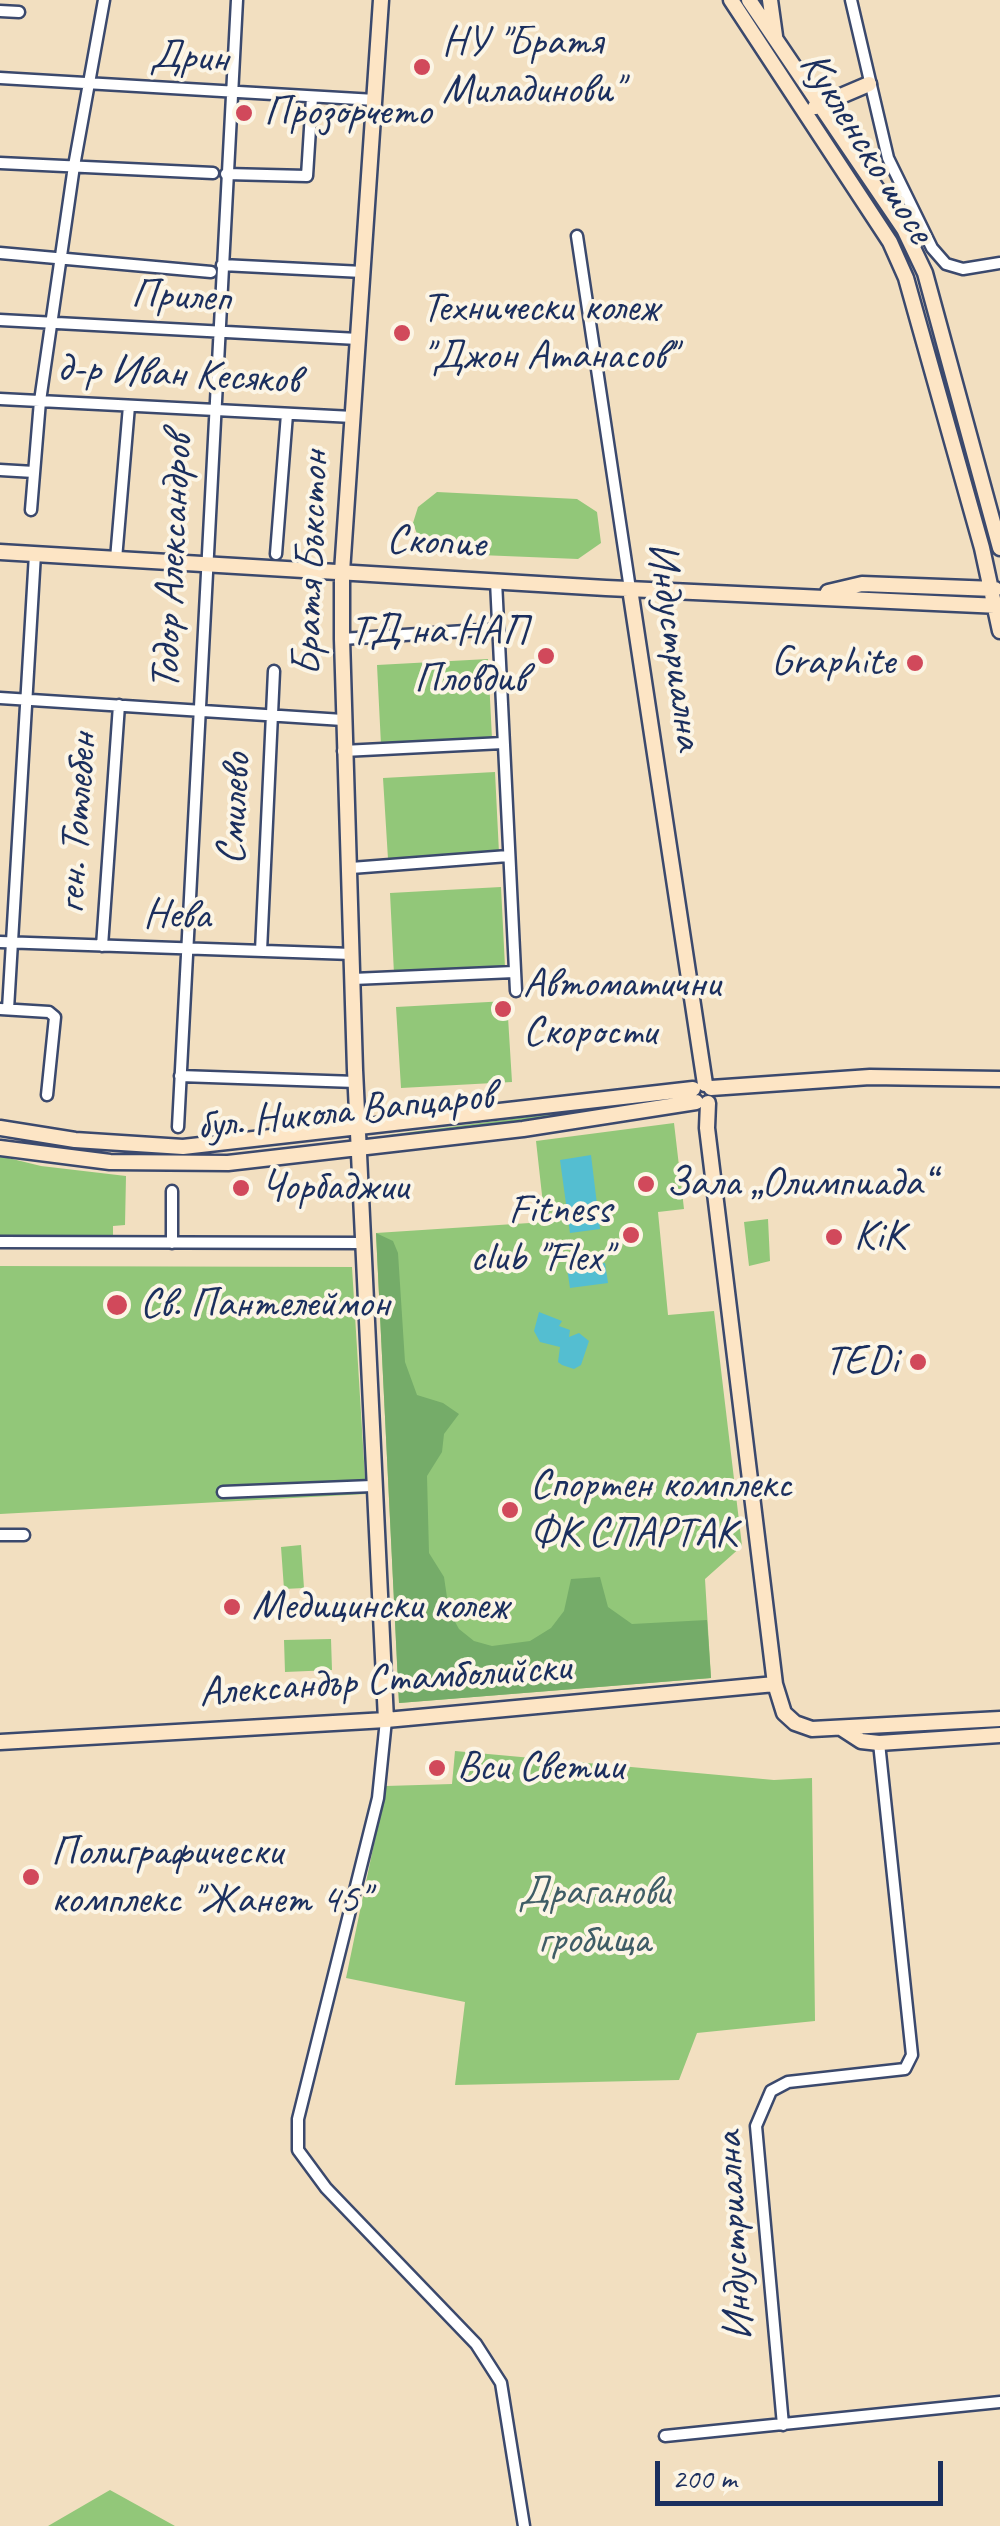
<!DOCTYPE html>
<html>
<head>
<meta charset="utf-8">
<style>
	body { margin:0 }
	#map { position:relative; width:1000px; height:2526px; overflow:hidden; background:#f2dfc0; font-family:Caveat,sans-serif }
	canvas { display:block }
	.scale { position:absolute; left:655px; top:2461px; width:288px; height:45px; box-sizing:border-box; border:5px solid #1b2f5e; border-top:0; padding-left:12px; font-size:30px; line-height:35px; white-space:nowrap; color:#1b2f5e; -webkit-text-stroke:8px #fcf5e5; paint-order:stroke }
</style>
</head>
<body>
<div id="map">
<canvas width="1000" height="2526"></canvas>
<div class="scale">200 m</div>
</div>
<script>
const g = document.querySelector('canvas').getContext('2d');
g.lineJoin = 'round';
function fillPath(path, color) {
  g.fillStyle = color;
  g.fill(path, 'evenodd');
}
function poly(rows) {
  const path = new Path2D();
  for (const r of rows) {
    path.moveTo(r[0], r[1]);
    for (let i = 2; i < r.length; i += 2) path.lineTo(r[i], r[i + 1]);
  }
  return path;
}
function trace(path, color, width, dash) {
  g.strokeStyle = color;
  g.lineWidth = width;
  g.lineCap = dash ? 'butt' : 'round';
  g.setLineDash(dash || []);
  g.stroke(path);
}
function label(font, color, halo, rows, align = 'center') {
  g.font = font + ' Caveat,sans-serif';
  g.lineWidth = 8;
  g.setLineDash([]);
  g.textBaseline = 'middle';
  g.strokeStyle = halo;
  g.fillStyle = color;
  for (const [text, x, y, turn = 0] of rows) {
    g.save();
    g.translate(x, y);
    g.rotate((+turn || 0) * Math.PI / 180);
    g.textAlign = isNaN(turn) ? turn : align;
    if (halo) g.strokeText(text, 0, 0);
    g.fillText(text, 0, 0);
    g.restore();
  }
}
fillPath(poly([
	[437,492,577,499,597,512,601,543,578,559,431,553,420,542,413,523,418,507],
	[488,659,492,739,381,745,377,665],
	[495,772,499,853,388,859,383,778],
	[501,887,505,967,394,974,390,893],
	[507,1001,512,1082,401,1088,396,1007],
	[665,1099,665,1105,389,1141,388,1135],
	[674,1123,684,1209,658,1212,668,1315,714,1311,742,1546,705,1579,711,1678,399,1703,376,1233,545,1222,536,1141],
	[0,1156,41,1166,126,1176,125,1225,113,1226,113,1238,0,1235],
	[768,1219,770,1261,749,1266,744,1222],
	[0,1266,352,1267,366,1494,0,1514],
	[301,1545,304,1588,284,1589,281,1547],
	[331,1639,332,1670,285,1672,284,1640],
	[455,1751,774,1780,812,1778,815,2021,697,2033,679,2080,455,2085,465,2002,346,1978,386,1786,452,1784],
	[110,2490,175,2526,48,2526]
]), '#92c779');
fillPath(poly([
	[376,1233,393,1241,398,1253,405,1362,417,1395,443,1403,459,1414,444,1434,442,1452,427,1476,429,1553,444,1577,449,1611,459,1629,474,1641,492,1646,530,1641,551,1628,564,1611,571,1579,600,1577,608,1607,632,1624,707,1620,711,1678,399,1703]
]), '#75ac69');
fillPath(poly([
	[591,1155,600,1229,570,1233,560,1160],
	[605,1263,608,1283,570,1288,567,1268],
	[539,1312,562,1321,559,1326,570,1330,569,1337,579,1333,589,1341,581,1365,574,1369,562,1365,558,1362,560,1347,540,1342,534,1331]
]), '#54bed1');
const street = poly([
	[851,0,888,158,932,248,946,264,963,269,1000,263],
	[0,11,19,12],
	[0,78,375,100],
	[0,163,213,173],
	[226,174,307,176,312,97],
	[577,236,630,589],
	[0,253,211,272],
	[222,265,363,272],
	[0,320,358,339],
	[0,399,353,417],
	[0,470,34,472],
	[31,510,40,401,74,166,104,0],
	[276,554,287,414],
	[116,559,129,406],
	[496,581,516,991],
	[342,639,496,629],
	[0,698,343,720],
	[343,751,503,743],
	[351,868,508,856],
	[0,942,352,954],
	[102,946,119,705],
	[261,951,274,671],
	[353,979,514,972],
	[0,1009,49,1012,55,1017,47,1095],
	[8,1009,35,554],
	[180,1076,356,1082],
	[178,1127,237,0],
	[0,1242,364,1243],
	[172,1243,172,1191],
	[223,1492,372,1486],
	[0,1535,24,1535],
	[386,1720,378,1798,298,2119,298,2150,326,2188,476,2344,501,2383,524,2526],
	[783,2425,756,2126,771,2091,788,2082,905,2069,912,2055,879,1743],
	[665,2436,1000,2402]
]);
const secondary = poly([
	[381,0,342,572,342,639,355,1070,386,1720],
	[731,0,890,242,906,278,982,548,1000,631],
	[749,0,904,229,925,273,1000,548],
	[770,0,775,36],
	[815,107,869,84],
	[0,552,606,588,1000,606],
	[630,589,705,1084],
	[828,592,862,584,995,589],
	[711,1088,870,1077,1000,1079],
	[708,1103,707,1128,775,1684,784,1713,795,1723,812,1729,1000,1719],
	[0,1128,75,1140,183,1147,693,1089],
	[0,1148,110,1162,228,1163,523,1129,696,1102],
	[841,1728,861,1741,879,1743,1000,1735],
	[0,1742,386,1720,775,1684]
]);
trace(street, '#3b496d', 15);
trace(secondary, '#3b496d', 19);
trace(street, '#fff', 10);
trace(secondary, '#fde5c5', 14);
for (const [x, y, r, color] of [
	[422,67,10,"#d1495b"],
	[244,113,10,"#d1495b"],
	[402,333,10,"#d1495b"],
	[546,656,10,"#d1495b"],
	[915,663,10,"#d1495b"],
	[503,1009,10,"#d1495b"],
	[646,1184,10,"#d1495b"],
	[241,1188,10,"#d1495b"],
	[631,1235,10,"#d1495b"],
	[834,1237,10,"#d1495b"],
	[117,1305,12,"#d1495b"],
	[918,1362,10,"#d1495b"],
	[510,1510,10,"#d1495b"],
	[232,1607,10,"#d1495b"],
	[437,1768,10,"#d1495b"],
	[31,1877,10,"#d1495b"]
]) {
  const dot = new Path2D();
  dot.arc(x, y, r, 0, 2 * Math.PI);
  g.fillStyle = color;
  g.fill(dot);
  trace(dot, '#fcf5e5', 4);
}
label('42px', '#1b2f5e', '#fcf5e5', [
	["НУ \"Братя",442,43],
	["Миладинови\"",442,91],
	["Прозорчето",264,113],
	["Технически колеж",422,309],
	["\"Джон Атанасов\"",422,357],
	["ТД на НАП",526,632,"right"],
	["Пловдив",526,680,"right"],
	["Graphite",895,663,"right"],
	["Автоматични",523,985],
	["Скорости",523,1033],
	["Зала „Олимпиада“",666,1184],
	["Чорбаджии",261,1188],
	["Fitness",611,1211,"right"],
	["club \"Flex\"",611,1259,"right"],
	["KiK",854,1237],
	["Св. Пантелеймон",140,1305],
	["TEDi",898,1362,"right"],
	["Спортен комплекс",530,1486],
	["ФК СПАРТАК",530,1534],
	["Медицински колеж",252,1607],
	["Вси Светии",457,1768],
	["Полиграфически",51,1853],
	["комплекс \"Жанет 45\"",51,1901]
], 'left');
label('42px', '#1b2f5e', '#fcf5e5', [
	["Дрин",189,58,3],
	["Кукленско шосе",866,148,58],
	["Прилеп",181,297,3],
	["д-р Иван Кесяков",178,375,3],
	["Скопие",436,543,3],
	["Тодор Александров",173,562,-87],
	["Братя Бъкстон",312,563,-88],
	["Индустриална",674,646,82],
	["Смилево",235,809,-87],
	["ген. Тотлебен",78,823,-86],
	["Нева",177,916,2],
	["бул. Никола Вапцаров",345,1112,-6],
	["Александър Стамболийски",385,1681,-4],
	["Индустриална",735,2236,-93]
]);
label('42px', '#3f5d66', '#fcf5e5', [
	["Драганови",594,1893],
	["гробища",594,1941]
]);
</script>
</body>
</html>
